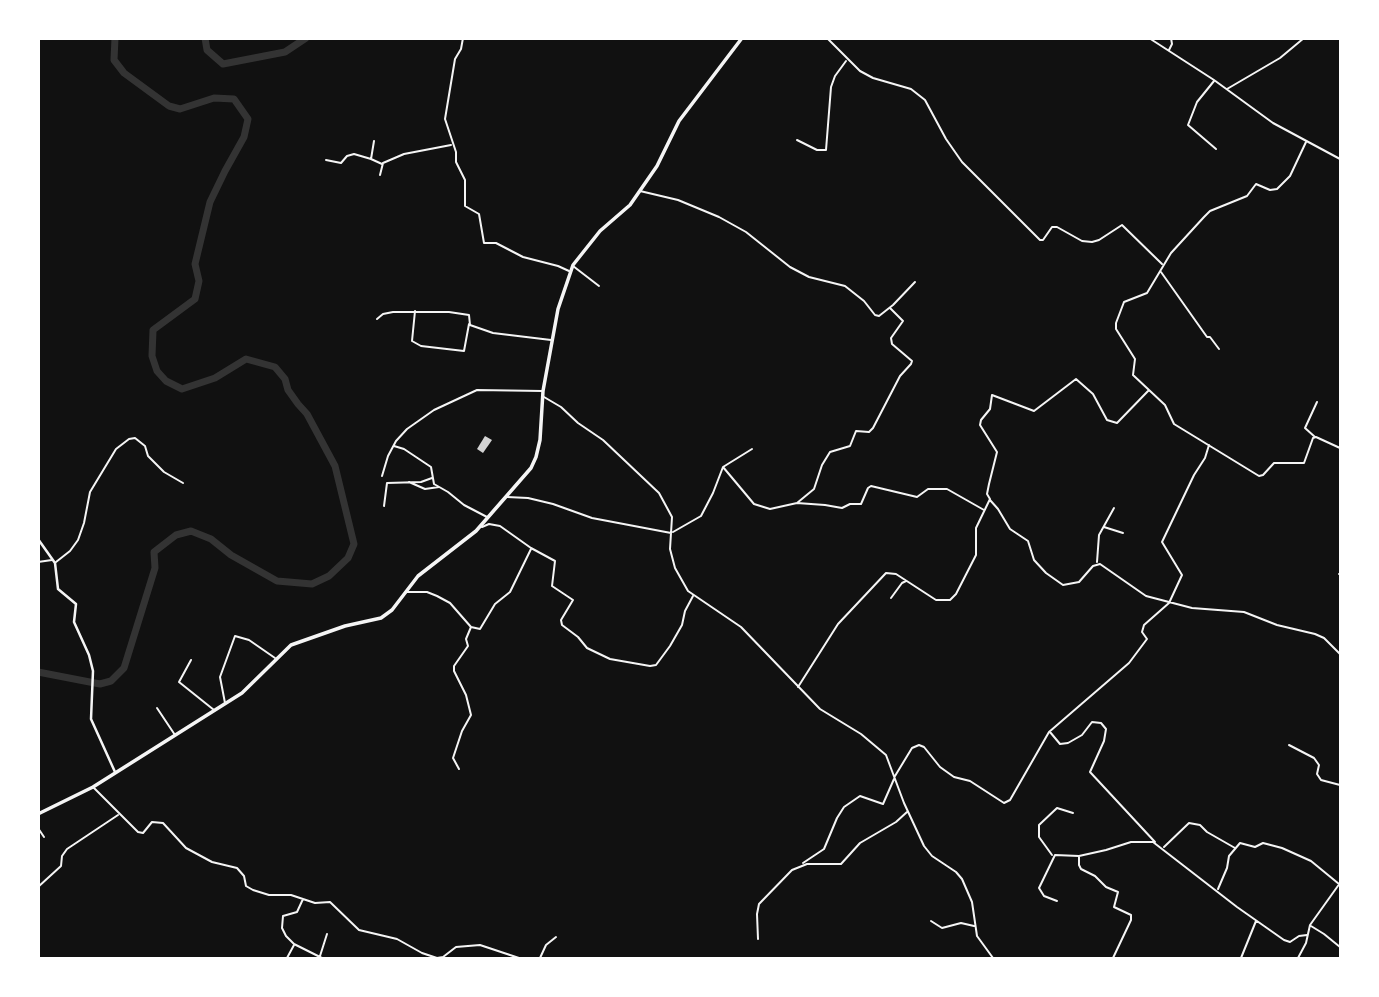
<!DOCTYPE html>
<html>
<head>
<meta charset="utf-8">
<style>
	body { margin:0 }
	#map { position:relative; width:1379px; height:997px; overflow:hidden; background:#111; font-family:"Open Sans",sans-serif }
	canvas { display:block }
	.frame { position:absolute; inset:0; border:40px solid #fff; pointer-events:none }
</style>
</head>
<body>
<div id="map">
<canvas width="1379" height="997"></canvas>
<div class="frame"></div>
</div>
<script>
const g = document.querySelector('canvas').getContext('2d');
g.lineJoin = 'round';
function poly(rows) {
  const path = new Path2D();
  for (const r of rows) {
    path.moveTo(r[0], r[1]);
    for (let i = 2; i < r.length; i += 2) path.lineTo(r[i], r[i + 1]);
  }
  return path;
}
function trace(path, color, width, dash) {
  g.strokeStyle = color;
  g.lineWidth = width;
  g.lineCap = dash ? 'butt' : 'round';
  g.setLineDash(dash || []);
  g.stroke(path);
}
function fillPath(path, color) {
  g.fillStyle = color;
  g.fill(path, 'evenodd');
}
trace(poly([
	[205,38,207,50,223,64,285,52,306,38],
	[38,672,100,684,111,681,124,668,155,568,154,552,176,535,191,531,211,539,231,555,277,581,312,584,329,576,348,558,354,544,335,466,307,414,298,404,288,390,285,379,275,367,246,359,215,378,182,389,166,381,157,371,152,356,153,330,195,299,199,281,195,264,210,202,225,171,244,137,248,119,234,99,214,98,180,109,169,106,124,73,114,60,115,38]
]), '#333', 7);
fillPath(poly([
	[485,436,492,440,483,453,477,449]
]), '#d3d3d3');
trace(poly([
	[463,38,461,49,455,59,445,119,456,152,456,162,465,180,465,206,479,214,484,243,496,243,523,257,558,266,569,271],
	[827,38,860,71,873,78,911,89,925,100,946,139,962,162,1040,240,1043,240,1052,227,1057,227,1082,241,1092,242,1099,240,1122,225,1162,264],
	[1149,38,1214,80,1273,123,1340,159],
	[1169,50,1172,44,1171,38],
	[1214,81,1197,102,1188,125,1216,149],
	[1227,89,1280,58,1304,38],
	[797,140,817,150,826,150,831,87,835,76,846,61],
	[374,141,371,159,382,164],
	[1306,142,1290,176,1277,189,1270,190,1256,184,1247,196,1210,211,1204,217,1171,253,1147,293,1124,302,1116,323,1116,329,1135,359,1133,375,1165,405,1174,424,1259,476,1263,475,1274,463,1304,463,1313,438,1316,437,1340,448],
	[326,160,341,163,347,156,354,154,371,159],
	[380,175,383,163,404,154,451,145],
	[640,191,678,200,719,217,746,232,790,267,809,277,845,286,864,301,875,315,879,316,893,305,915,282],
	[573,266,599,286],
	[1161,272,1207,337,1210,337,1219,349],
	[415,311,412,341,421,346,464,351,469,324],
	[377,319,383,314,393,312,449,312,469,315,470,325,493,333,551,340],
	[544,397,561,407,578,423,603,440,659,493,672,517,670,549,675,568,688,591,741,627,820,709,861,734,886,755,904,803,924,846,932,856,956,872,962,879,972,902,977,936,993,958],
	[1315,437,1305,428,1317,402],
	[394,446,404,449,431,467,434,484,448,492,464,505,487,517],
	[723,467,754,504,770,509,797,503,825,505,842,508,850,504,861,504,868,488,871,486,917,497,928,489,947,489,984,510],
	[382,476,388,456,396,441,407,429,434,410,477,390,542,391],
	[409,482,425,489,439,487],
	[507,497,528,498,553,504,592,518,671,533],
	[990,500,998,509,1010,529,1028,541,1034,560,1046,573,1063,585,1079,582,1093,566,1100,564,1146,596,1192,608,1244,612,1277,625,1315,634,1324,638,1340,654],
	[797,503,814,489,822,465,830,452,850,446,856,431,869,432,873,428,900,376,911,364,912,361,892,344,891,338,903,321,890,308],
	[384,506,387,483,421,482,432,478],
	[482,527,489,524,500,526,531,548,555,561,552,586,573,600,561,620,562,625,578,637,587,648,610,659,650,666,656,665,670,646,682,625,685,611,693,596],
	[1104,527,1123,533],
	[673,532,701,516,713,493,723,467,752,449],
	[38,562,52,560],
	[56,562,70,551,78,540,84,523,90,492,116,449,129,439,135,438,145,446,148,456,164,472,183,483],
	[1097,562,1099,535,1114,508],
	[1339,574,1340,574],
	[406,592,427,592,437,596,450,603,471,627,466,639,468,646,454,666,454,671,466,695,471,715,462,731,453,758,459,769],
	[891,598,902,583,906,581],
	[471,627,480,629,495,604,510,592,531,549],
	[191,660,179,682,214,710],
	[798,687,838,624,886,573,896,574,936,600,950,600,956,594,976,555,976,528,990,499,987,494,989,484,997,452,980,425,981,420,990,409,992,395,1034,411,1076,379,1093,394,1107,420,1117,423,1149,390],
	[225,703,220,677,235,636,249,640,275,658],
	[157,708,175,735],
	[1050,732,1060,744,1068,743,1082,735,1092,722,1101,723,1106,729,1104,741,1090,772,1155,842],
	[1289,745,1314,758,1319,765,1317,774,1321,780,1340,785],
	[895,776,912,748,919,745,924,747,940,767,954,777,970,781,1004,803,1010,800,1049,732,1129,663,1147,639,1142,632,1144,625,1169,603,1182,575,1162,542,1194,475,1205,458,1209,445],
	[93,787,138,832,143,833,152,822,163,823,186,848,212,862,237,868,244,876,246,886,253,890,269,895,291,895,315,903,330,902,359,930,397,939,422,953,437,958,443,957,456,947,480,945,519,958],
	[38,828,44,837],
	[1164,847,1189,823,1200,825,1207,832,1235,848],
	[1052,855,1039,837,1039,825,1057,808,1073,813],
	[1079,857,1079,865,1081,869,1095,876,1106,887,1118,892,1114,907,1131,915,1131,920,1113,958],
	[803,863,824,849,837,818,844,807,860,796,883,804,894,779],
	[38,887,61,866,62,856,67,849,118,815],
	[1218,889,1227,868,1229,856,1240,843,1255,847,1263,843,1282,848,1311,861,1339,884],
	[303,899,297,912,283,916,282,928,286,936,294,944,322,958],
	[1057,901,1044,896,1039,888,1055,855,1079,856,1106,850,1131,842,1153,842,1237,907,1284,940,1290,942,1299,936,1307,935],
	[931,921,942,928,961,923,974,926],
	[1311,926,1324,934,1340,947],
	[758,939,757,914,759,904,792,870,807,864,841,864,860,843,896,822,907,812],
	[320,956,327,934],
	[287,958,294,945],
	[540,958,546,945,556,937],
	[1241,958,1256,921],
	[1298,958,1306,943,1310,925,1340,883]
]), '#f5f5f5', 2);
trace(poly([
	[38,539,55,563,58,589,76,604,74,622,89,655,93,671,91,719,115,772]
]), '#f5f5f5', 2.5);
trace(poly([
	[38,814,93,787,242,693,291,645,345,626,381,618,392,610,418,576,476,531,531,468,536,457,540,440,543,391,558,309,573,265,600,231,630,205,657,166,679,121,742,38]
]), '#f5f5f5', 3.5);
</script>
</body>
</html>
